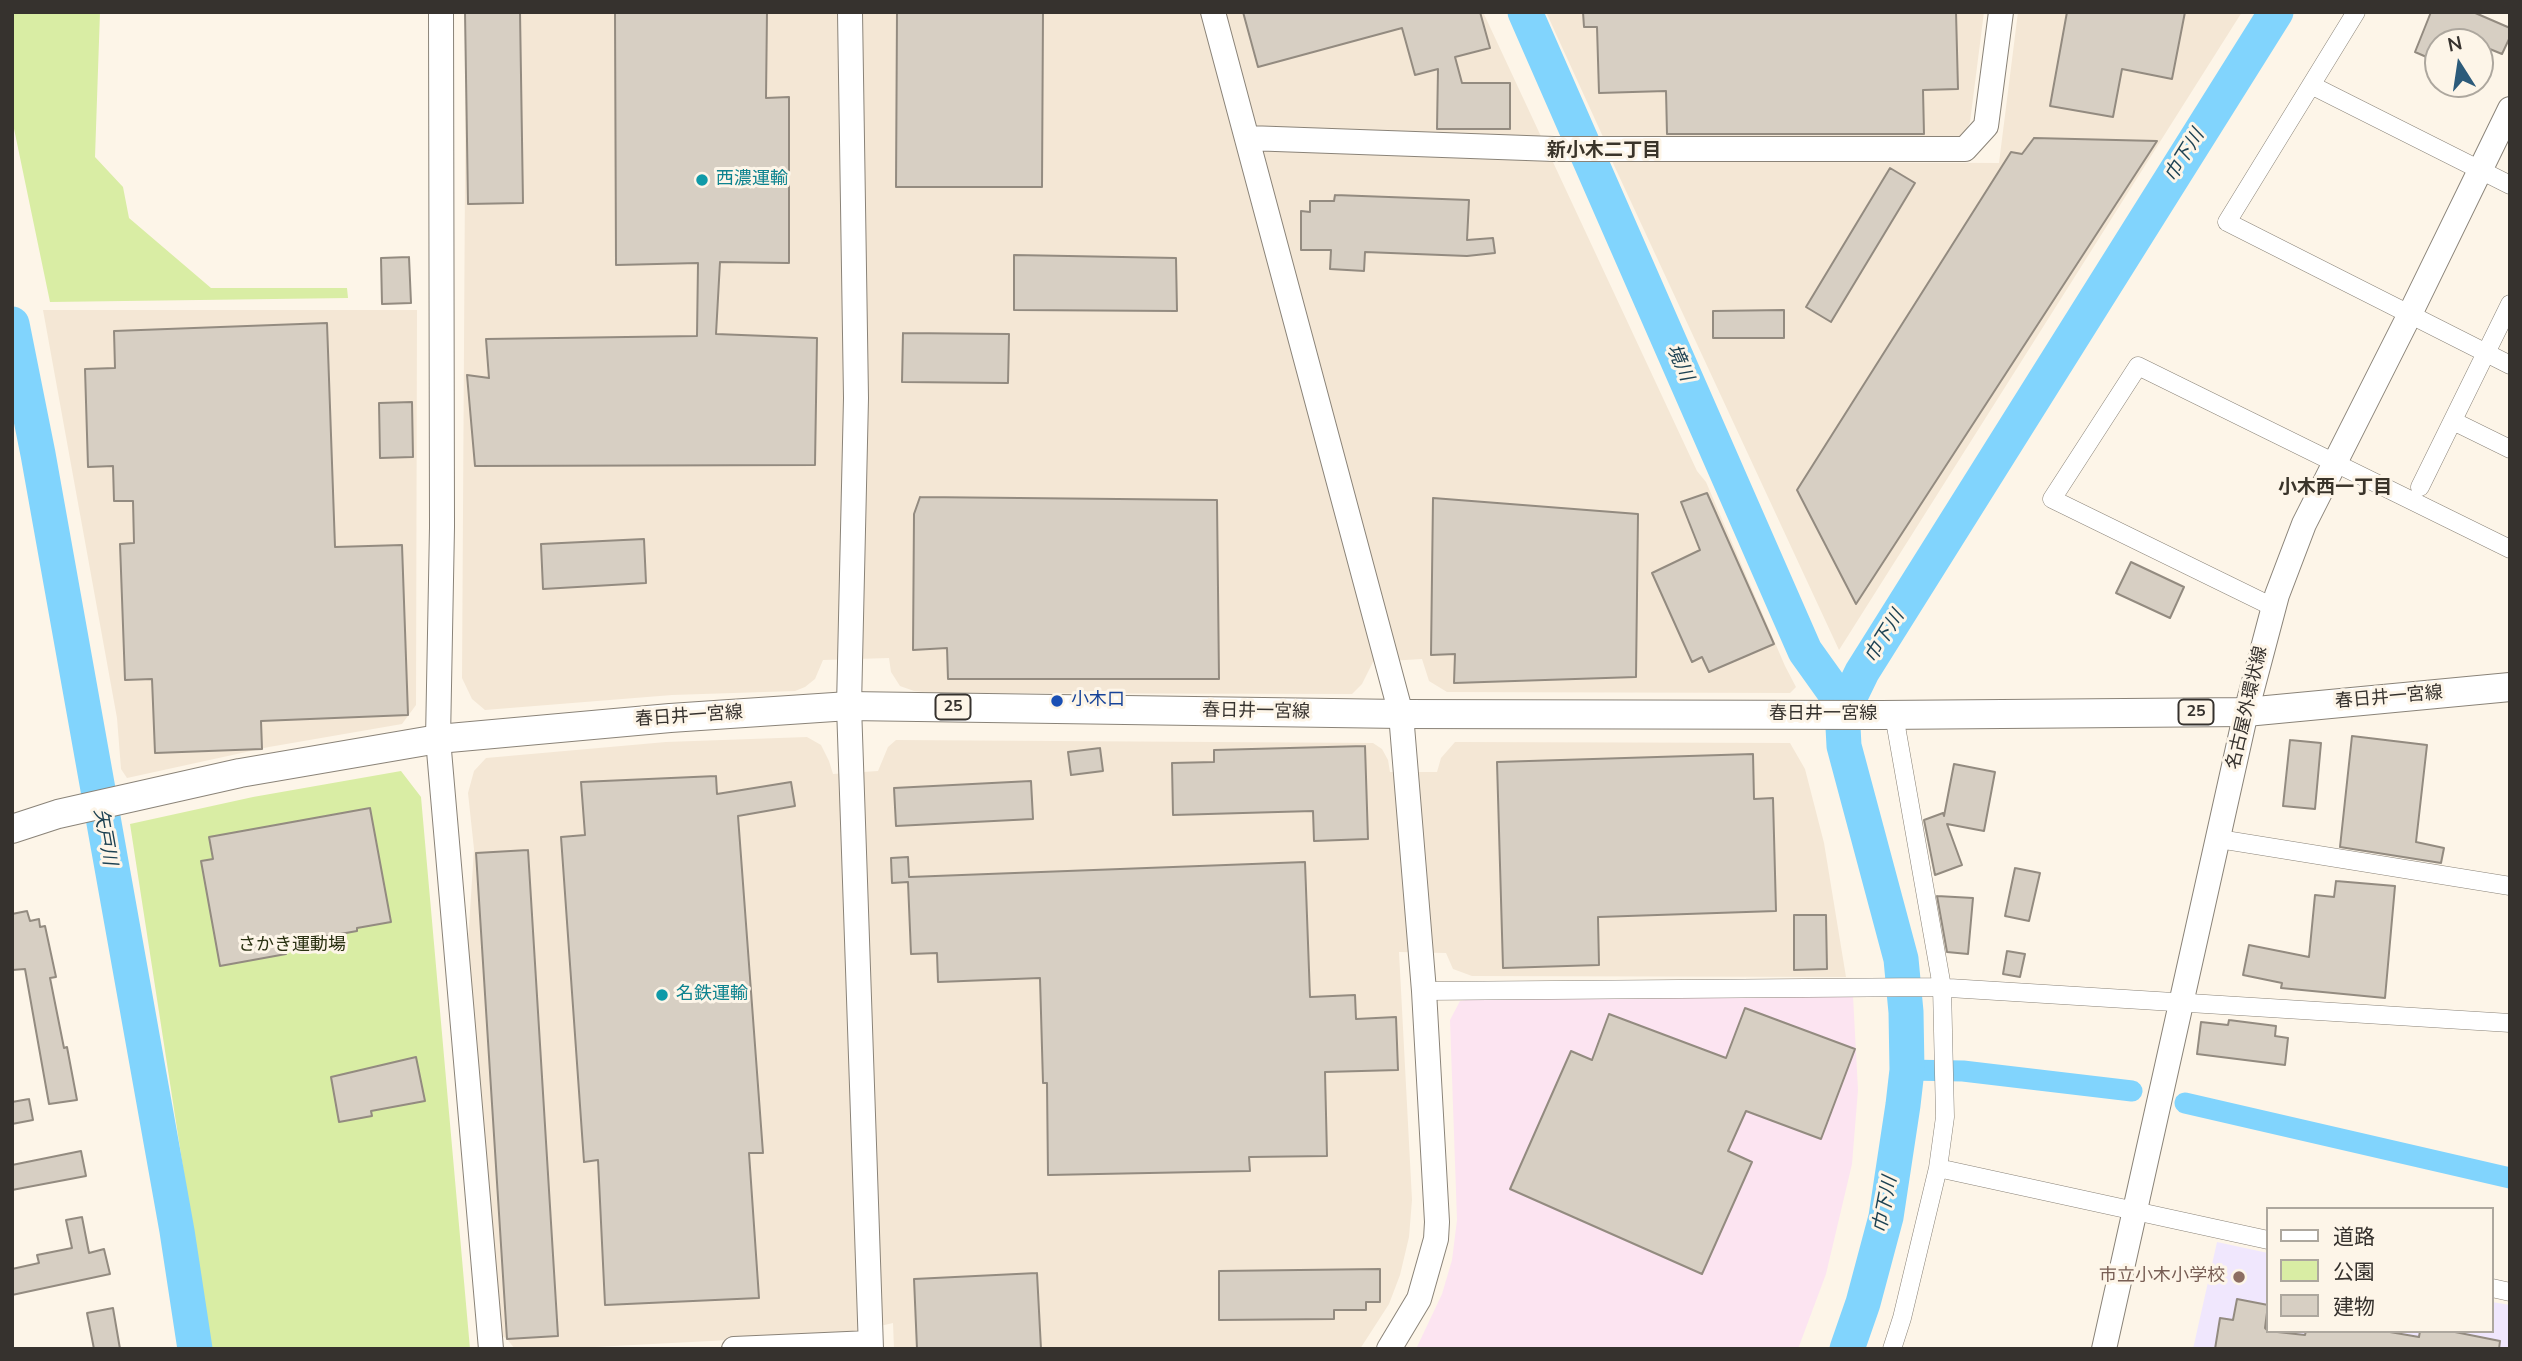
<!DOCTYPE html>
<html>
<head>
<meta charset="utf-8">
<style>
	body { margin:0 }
	#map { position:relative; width:2522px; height:1361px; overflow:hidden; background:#fdf5e8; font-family:"Nunito Sans","Noto Sans JP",sans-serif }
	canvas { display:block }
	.frame { position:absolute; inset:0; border:14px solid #36322e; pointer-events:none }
	.legend { position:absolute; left:2266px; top:1207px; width:228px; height:126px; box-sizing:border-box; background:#fdf5e8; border:2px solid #ada79e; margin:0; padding:9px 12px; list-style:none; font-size:21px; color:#36322e }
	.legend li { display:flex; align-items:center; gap:14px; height:35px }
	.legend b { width:35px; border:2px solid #ada79e }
	.north { position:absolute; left:2424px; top:28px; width:70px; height:70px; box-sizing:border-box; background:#fdf5e8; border:2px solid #ada79e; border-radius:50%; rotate:348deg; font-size:19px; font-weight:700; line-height:28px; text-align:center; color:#36322e }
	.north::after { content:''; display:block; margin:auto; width:24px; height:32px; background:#2c5b7a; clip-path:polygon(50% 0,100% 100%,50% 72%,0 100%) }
</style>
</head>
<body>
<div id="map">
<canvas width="2522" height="1361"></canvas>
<div class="frame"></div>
<ul class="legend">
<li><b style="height:9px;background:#fff"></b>道路</li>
<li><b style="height:19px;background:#d9eda4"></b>公園</li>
<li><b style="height:19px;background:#d7cfc3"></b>建物</li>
</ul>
<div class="north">N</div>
</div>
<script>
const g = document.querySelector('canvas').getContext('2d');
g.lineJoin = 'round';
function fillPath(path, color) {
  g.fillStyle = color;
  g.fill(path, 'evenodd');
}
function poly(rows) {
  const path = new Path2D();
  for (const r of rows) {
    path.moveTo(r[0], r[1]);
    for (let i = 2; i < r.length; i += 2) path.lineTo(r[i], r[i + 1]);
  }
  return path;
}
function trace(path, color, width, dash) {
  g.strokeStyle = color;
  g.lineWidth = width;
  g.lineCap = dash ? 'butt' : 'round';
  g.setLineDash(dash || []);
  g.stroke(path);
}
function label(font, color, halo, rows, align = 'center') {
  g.font = font + ' "Nunito Sans","Noto Sans JP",sans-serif';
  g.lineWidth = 6;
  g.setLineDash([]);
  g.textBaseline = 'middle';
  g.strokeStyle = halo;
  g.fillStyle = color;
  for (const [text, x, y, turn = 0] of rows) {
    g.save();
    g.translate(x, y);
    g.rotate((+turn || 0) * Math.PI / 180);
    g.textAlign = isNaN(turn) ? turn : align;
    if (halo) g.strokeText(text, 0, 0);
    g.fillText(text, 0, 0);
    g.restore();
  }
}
fillPath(poly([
	[1853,996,1858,1090,1852,1164,1826,1274,1798,1349,1416,1349,1442,1294,1452,1260,1457,1220,1450,1020,1460,1001,1483,997]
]), '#fce4f1');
fillPath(poly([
	[466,12,1483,12,1697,471,1706,482,1785,666,1796,687,1790,693,1447,692,1429,681,1422,659,1373,662,1362,684,1352,694,931,693,914,691,900,686,891,672,889,658,823,660,815,679,805,687,795,691,672,695,485,710,472,699,462,678],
	[1546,12,1984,12,1970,122,1963,136,1948,142,1604,139],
	[2018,12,2242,12,1839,650,1612,161,1999,163],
	[43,310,417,310,416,705,402,724,269,747,127,778,121,769,117,718],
	[807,737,821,745,829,761,833,774,878,771,888,747,896,740,1373,743,1382,749,1388,760,1390,772,1437,772,1441,758,1455,742,1790,743,1805,769,1824,843,1846,977,1472,976,1453,969,1446,953,1399,952,1412,1200,1409,1237,1400,1275,1389,1304,1360,1349,894,1349,893,1323,846,1334,556,1349,515,1349,507,1339,494,1331,464,1004,474,849,468,793,474,771,486,758,666,742]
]), '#f4e7d5');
fillPath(poly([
	[2217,1242,2268,1253,2268,1331,2492,1331,2492,1302,2510,1305,2510,1349,2193,1349]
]), '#f0e7fd');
fillPath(poly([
	[12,12,100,12,95,157,123,187,129,218,211,288,347,288,348,298,50,302,12,119],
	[401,771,421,797,470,1349,211,1349,130,824,253,797]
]), '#d9eda4');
trace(poly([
	[1907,1070,1963,1071,2132,1091],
	[2185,1103,2510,1178]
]), '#81d4fd', 21);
trace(poly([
	[1525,12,1805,651,1845,707],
	[12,324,38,454,177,1231,195,1349],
	[1847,1349,1863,1303,1886,1217,1903,1105,1907,1070,1906,1012,1901,959,1844,746,1843,727,1845,707,1862,672,2276,12]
]), '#81d4fd', 35);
const building = poly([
	[465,12,520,12,523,203,468,204,465,12],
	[615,12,767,12,766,98,789,97,789,263,720,262,716,334,817,338,815,465,475,466,467,375,489,378,486,339,697,336,698,263,616,265,615,12],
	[897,12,1043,12,1042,187,896,187,897,12],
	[1243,12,1480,12,1490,48,1455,57,1462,83,1510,83,1510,129,1437,129,1438,69,1415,75,1402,28,1258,67,1243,12],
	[1583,12,1956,12,1958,89,1923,90,1924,134,1667,134,1666,91,1599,93,1597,27,1584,27,1583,12],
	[2067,12,2185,12,2172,79,2122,69,2113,117,2050,106,2067,12],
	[2431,12,2473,12,2510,28,2510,37,2502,54,2480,45,2480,42,2438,42,2438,62,2415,52,2431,12],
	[2034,138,2157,141,1856,604,1797,490,2011,152,2022,154,2034,138],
	[1890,168,1915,183,1831,322,1806,307,1890,168],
	[1335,195,1469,200,1467,240,1493,238,1495,253,1467,256,1365,252,1364,271,1330,269,1331,250,1301,250,1301,211,1310,212,1310,201,1334,201,1335,195],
	[1014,255,1176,258,1177,311,1014,310,1014,255],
	[409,257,411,303,382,304,381,258,409,257],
	[1784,310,1784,338,1713,338,1713,311,1784,310],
	[327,323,335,547,402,545,408,715,261,721,262,749,155,753,152,679,125,680,120,544,134,543,133,501,114,501,113,466,88,467,85,369,115,368,114,331,327,323],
	[903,333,1009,334,1008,383,902,382,903,333],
	[412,402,413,457,380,458,379,403,412,402],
	[1707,493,1774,644,1709,672,1702,657,1692,662,1652,573,1700,550,1681,502,1707,493],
	[920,497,1217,500,1219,679,948,679,947,648,913,650,914,514,920,497],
	[1433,498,1638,514,1636,677,1454,683,1455,654,1431,655,1433,498],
	[644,539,646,583,543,589,541,544,644,539],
	[2131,562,2184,587,2170,618,2116,593,2131,562],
	[2352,736,2427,745,2416,842,2444,848,2441,863,2340,847,2352,736],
	[2290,740,2321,743,2315,809,2283,806,2290,740],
	[1365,746,1368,839,1314,841,1313,811,1173,815,1172,763,1214,762,1214,750,1365,746],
	[1100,748,1103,771,1071,775,1068,752,1100,748],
	[1753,754,1754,799,1773,798,1776,911,1598,917,1599,965,1503,968,1497,762,1753,754],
	[1954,764,1995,772,1984,831,1947,824,1962,865,1935,875,1924,820,1943,813,1944,816,1954,764],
	[716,776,717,794,791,782,795,806,738,816,763,1153,749,1153,759,1298,605,1305,598,1160,584,1162,561,837,585,835,581,782,716,776],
	[1031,781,1033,819,896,826,894,788,1031,781],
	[370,808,391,922,357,928,357,931,285,944,286,954,220,966,201,861,213,859,209,837,370,808],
	[528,850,558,1336,507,1339,476,853,528,850],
	[908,857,909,877,1305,862,1310,997,1355,995,1356,1019,1396,1017,1398,1070,1325,1072,1327,1156,1249,1157,1250,1171,1048,1175,1047,1083,1043,1083,1040,978,938,982,937,953,911,954,908,882,892,883,891,858,908,857],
	[2015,868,2040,873,2029,921,2005,916,2015,868],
	[2336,881,2395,886,2385,998,2281,988,2282,983,2243,975,2249,945,2309,957,2315,895,2334,897,2336,881],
	[1937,896,1973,898,1968,954,1947,952,1937,896],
	[27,911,30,921,39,919,40,927,45,926,56,977,50,978,64,1048,67,1047,77,1100,49,1104,25,969,12,970,12,914,27,911],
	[1794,915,1826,915,1827,969,1794,970,1794,915],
	[2007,951,2025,954,2020,977,2003,974,2007,951],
	[1745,1008,1855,1049,1821,1139,1746,1111,1728,1151,1752,1162,1702,1274,1510,1189,1571,1051,1592,1060,1609,1014,1726,1058,1745,1008],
	[2229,1020,2276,1026,2275,1036,2288,1038,2285,1065,2197,1054,2201,1022,2228,1025,2229,1020],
	[416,1057,425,1101,371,1111,372,1116,339,1122,331,1077,416,1057],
	[29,1099,33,1120,12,1124,12,1102,29,1099],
	[81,1151,86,1176,12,1190,12,1165,81,1151],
	[82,1217,89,1253,104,1249,110,1274,12,1295,12,1269,39,1263,37,1255,72,1248,66,1220,82,1217],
	[1380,1269,1380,1302,1366,1302,1366,1310,1334,1310,1334,1319,1219,1320,1219,1271,1380,1269],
	[1037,1273,1041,1349,917,1349,914,1279,1037,1273],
	[2237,1299,2268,1305,2265,1328,2268,1331,2305,1335,2306,1331,2384,1331,2419,1337,2420,1331,2450,1331,2500,1341,2499,1349,2215,1349,2220,1318,2233,1320,2237,1299],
	[113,1308,120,1349,94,1349,87,1313,113,1308]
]);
fillPath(building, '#d7cfc3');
trace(building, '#938b80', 2);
const street = poly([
	[2356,12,2227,222,2510,365],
	[2311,85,2510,185],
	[2453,421,2510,449],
	[2420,487,2510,304],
	[2273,607,2052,499,2138,366,2510,549],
	[2219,839,2510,886],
	[1424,991,1933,987,2510,1023],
	[1938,1168,2268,1240],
	[2492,1288,2510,1292],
	[1892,1349,1902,1318,1938,1168,1945,1117,1942,987,1894,715]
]);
const secondary = poly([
	[441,12,442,527,438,739,491,1349],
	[850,12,856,398,849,706,871,1349],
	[1213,12,1401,714,1424,991,1437,1222,1436,1239,1419,1299,1389,1349],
	[1248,138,1554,149,1965,149,1986,126,2001,12],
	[734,1349,870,1343],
	[2104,1349,2246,712,2277,595,2304,524,2409,316,2510,109]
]);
const primary = poly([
	[12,829,58,814,240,773,438,739,670,718,849,706,1401,714,1881,715,2246,712,2510,687]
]);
trace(street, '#8a8378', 19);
trace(secondary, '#8a8378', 26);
trace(primary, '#8a8378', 30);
trace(street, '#fff', 18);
trace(secondary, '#fff', 24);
trace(primary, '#fff', 28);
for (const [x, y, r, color] of [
	[702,180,7,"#0f9aa8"],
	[1057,701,7,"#1a4fb4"],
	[662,995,7,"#0f9aa8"],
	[2239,1277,7,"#8d6e63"]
]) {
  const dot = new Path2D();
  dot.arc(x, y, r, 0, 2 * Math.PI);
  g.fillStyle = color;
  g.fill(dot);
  trace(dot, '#fdf5e8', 2.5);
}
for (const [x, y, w] of [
	[953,707,35],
	[2196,712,35]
]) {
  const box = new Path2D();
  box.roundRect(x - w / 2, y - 12.5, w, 25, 5);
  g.fillStyle = '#fdf5e8';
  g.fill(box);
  trace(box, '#36322e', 2);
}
label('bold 16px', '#36322e', null, [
	["25",953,707],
	["25",2196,712]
]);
label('18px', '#0d838f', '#fdf5e8', [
	["西濃運輸",716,180],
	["名鉄運輸",676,995]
], 'left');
label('18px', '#36322e', '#fdf5e8', [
	["春日井一宮線",2389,698,-5],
	["名古屋外環状線",2248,708,-77],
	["春日井一宮線",1256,712,1],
	["春日井一宮線",1823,715],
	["春日井一宮線",689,717,-4]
]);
label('18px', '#164399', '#fdf5e8', [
	["小木口",1071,701]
], 'left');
label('18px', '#293011', '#fdf5e8', [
	["さかき運動場",292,946]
]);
label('18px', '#785e54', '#fdf5e8', [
	["市立小木小学校",2225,1277]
], 'right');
label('bold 19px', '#3a342a', '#fdf5e8', [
	["新小木二丁目",1604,151],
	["小木西一丁目",2335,488]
]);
label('italic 19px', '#1d4253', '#fdf5e8', [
	["巾下川",2185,156,-58],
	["境川",1679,363,66],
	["巾下川",1885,637,-58],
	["矢戸川",104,837,80],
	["巾下川",1886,1205,-79]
]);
</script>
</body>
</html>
